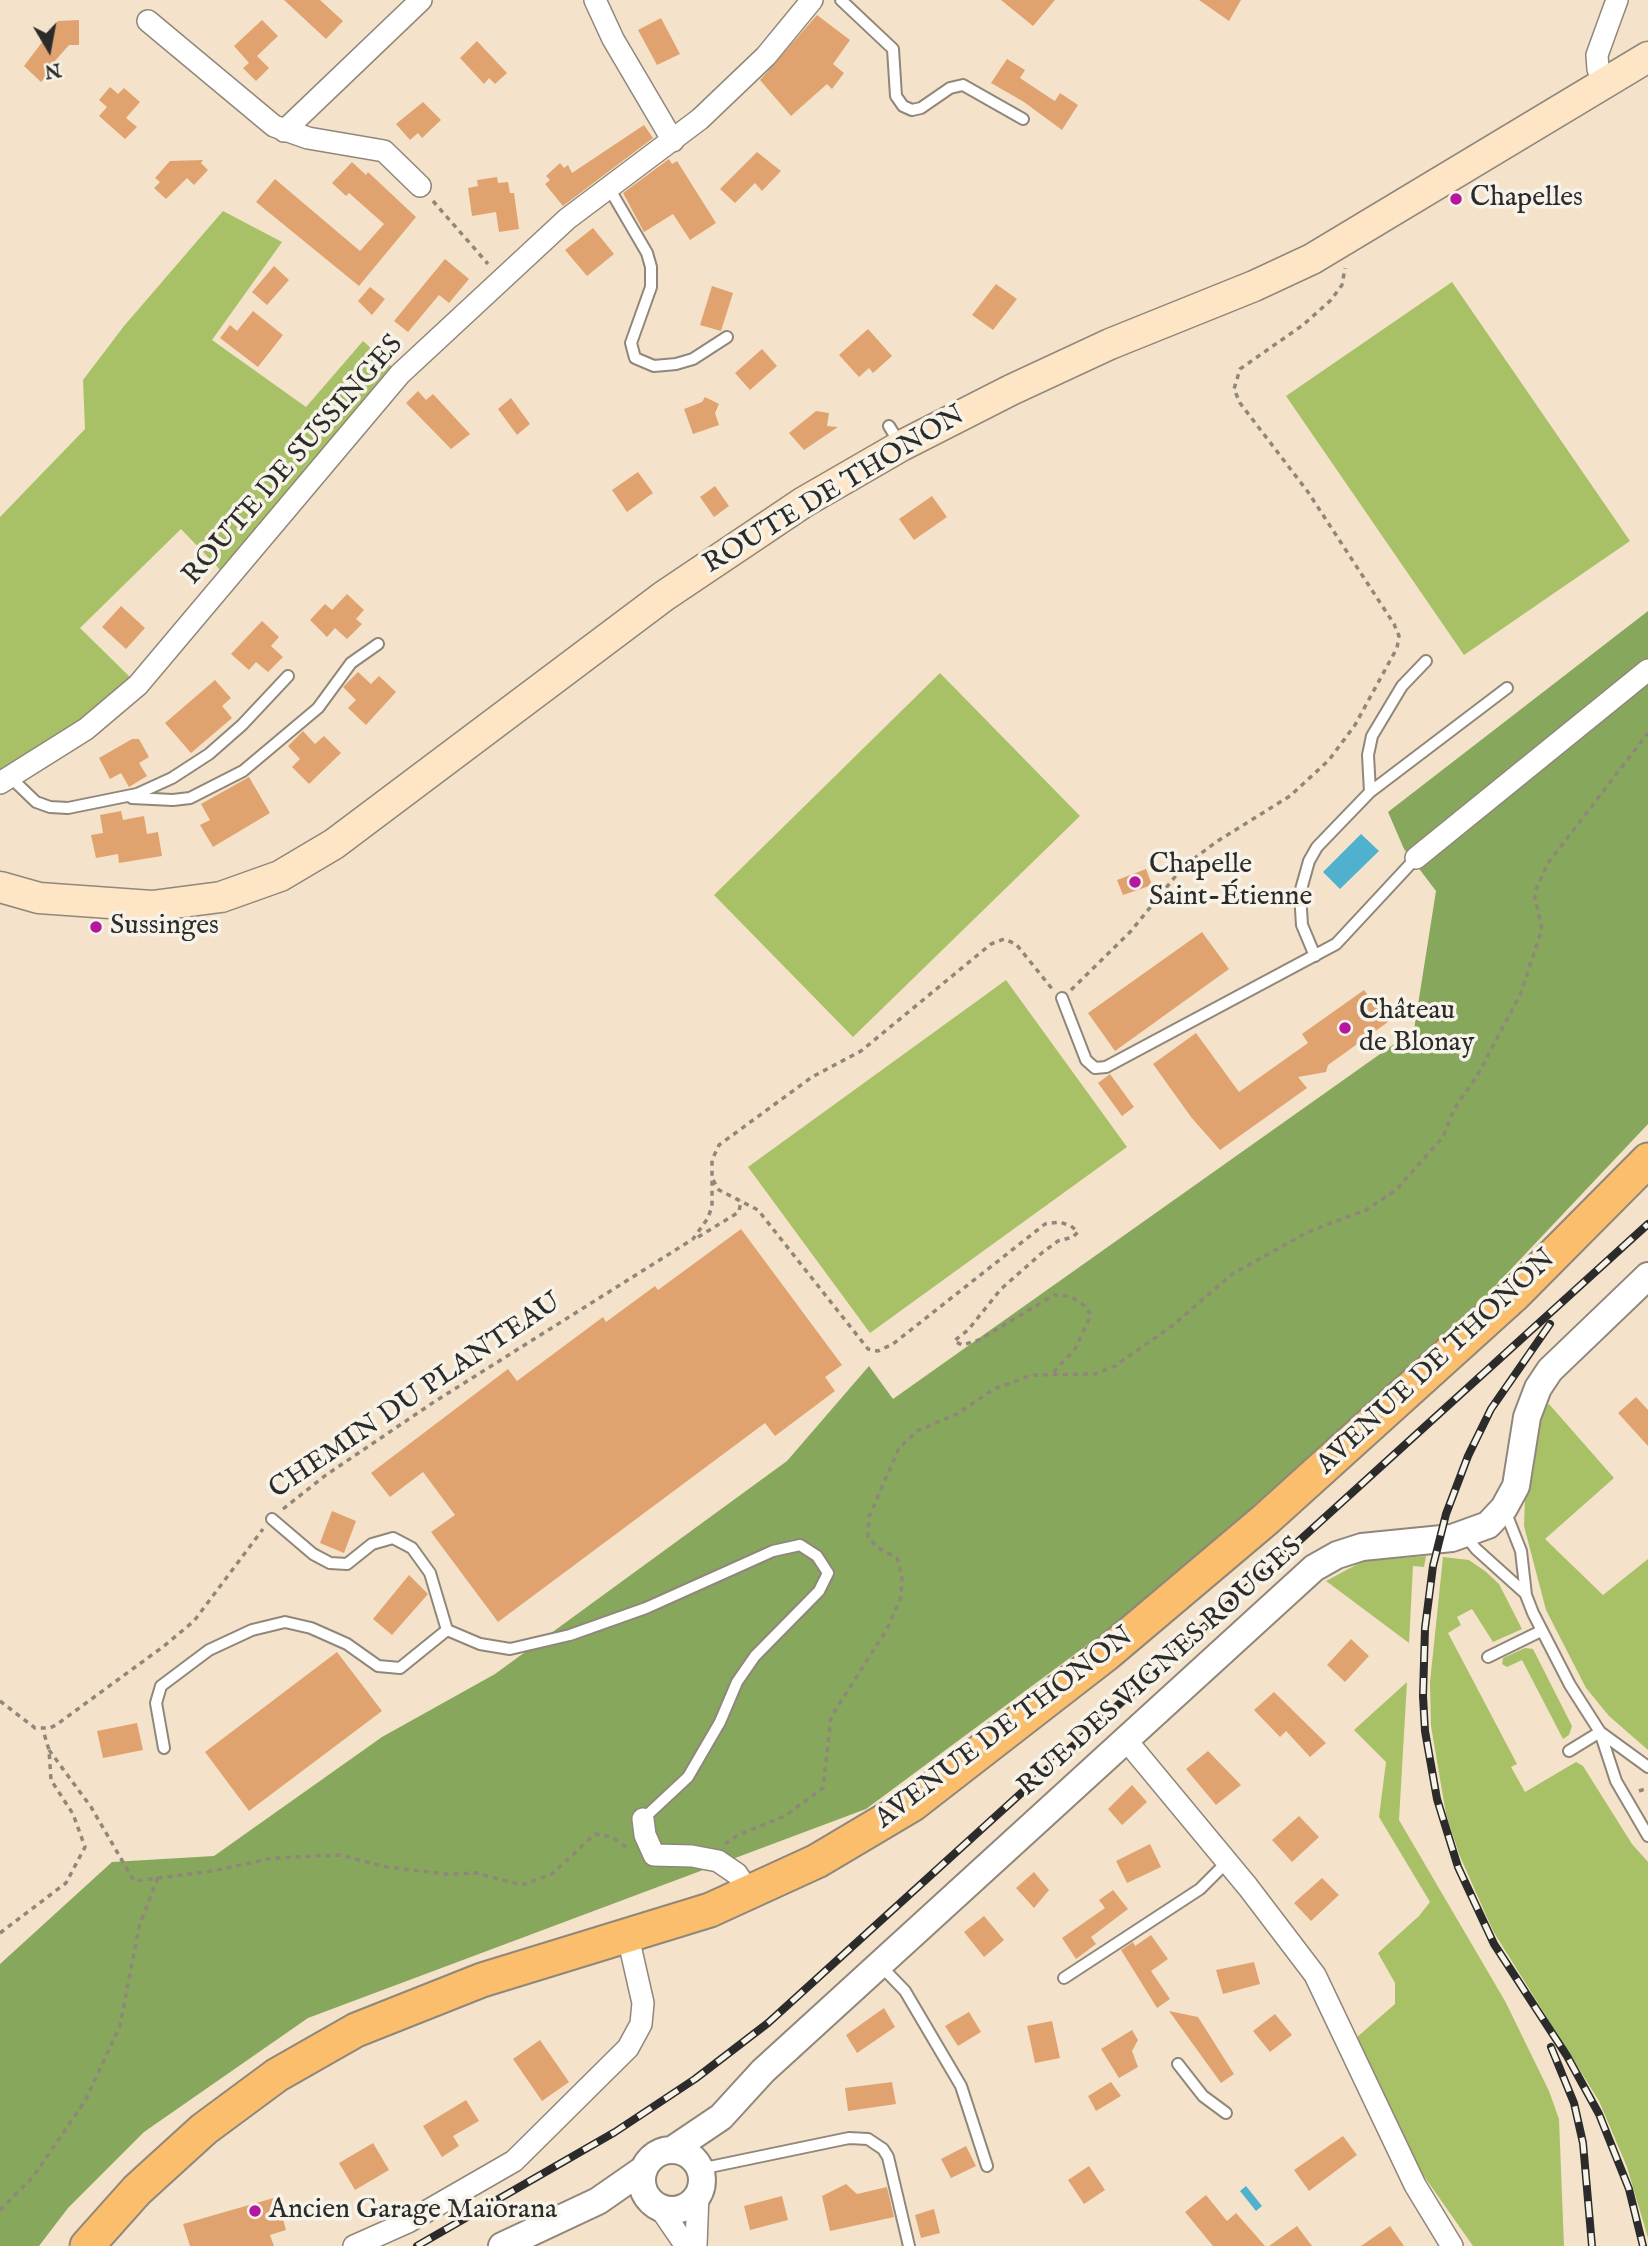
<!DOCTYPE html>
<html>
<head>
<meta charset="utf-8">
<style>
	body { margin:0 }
	#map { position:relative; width:1648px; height:2246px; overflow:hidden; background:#f4e3ca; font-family:"IM FELL English",serif }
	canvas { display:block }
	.north { position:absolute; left:14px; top:14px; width:70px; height:70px; -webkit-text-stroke:5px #f7f3e8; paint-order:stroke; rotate:170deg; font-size:19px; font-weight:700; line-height:28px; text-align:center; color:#2b2b2b }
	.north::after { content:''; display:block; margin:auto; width:24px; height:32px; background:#2b2b2b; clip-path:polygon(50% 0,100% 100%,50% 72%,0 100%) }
</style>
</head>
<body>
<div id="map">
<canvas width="1648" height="2246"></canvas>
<div class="north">N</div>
</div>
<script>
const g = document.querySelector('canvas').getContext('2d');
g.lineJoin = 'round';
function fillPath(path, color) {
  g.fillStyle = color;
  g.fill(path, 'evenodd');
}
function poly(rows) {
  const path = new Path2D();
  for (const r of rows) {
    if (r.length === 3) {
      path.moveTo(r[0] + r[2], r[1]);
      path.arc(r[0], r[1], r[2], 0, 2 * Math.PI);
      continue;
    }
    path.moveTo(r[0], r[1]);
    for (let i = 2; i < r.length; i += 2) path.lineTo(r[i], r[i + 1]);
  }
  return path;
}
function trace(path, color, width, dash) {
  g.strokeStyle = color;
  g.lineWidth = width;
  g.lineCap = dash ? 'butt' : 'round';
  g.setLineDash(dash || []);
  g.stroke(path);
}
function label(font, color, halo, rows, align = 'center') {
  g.font = font + ' "IM FELL English",serif';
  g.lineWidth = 7;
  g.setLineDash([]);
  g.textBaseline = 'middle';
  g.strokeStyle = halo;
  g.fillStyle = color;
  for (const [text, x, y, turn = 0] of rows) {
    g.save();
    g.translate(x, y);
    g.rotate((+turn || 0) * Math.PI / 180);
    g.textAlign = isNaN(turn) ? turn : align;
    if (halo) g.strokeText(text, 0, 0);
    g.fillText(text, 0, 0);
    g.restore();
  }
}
fillPath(poly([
	[223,211,282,242,212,340,306,407,363,341,400,374,228,578,181,529,80,628,132,679,100,708,0,773,0,517,85,429,83,380,124,326],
	[1452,282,1630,541,1464,655,1286,396],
	[940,673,1080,816,853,1037,714,895],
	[1006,980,1127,1147,870,1333,748,1167],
	[1549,1404,1614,1478,1545,1539,1603,1595,1648,1559,1648,1750,1609,1716,1586,1688,1546,1610,1524,1526,1525,1498,1537,1426,1542,1408],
	[1426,1556,1424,1567,1413,1566,1409,1643,1326,1581,1363,1561],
	[1443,1557,1469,1560,1485,1571,1499,1584,1522,1629,1493,1642,1472,1609,1457,1617,1461,1625,1448,1633,1517,1764,1511,1767,1525,1792,1576,1762,1583,1766,1632,1844,1648,1862,1648,2238,1627,2167,1599,2101,1493,1931,1459,1854,1446,1814,1431,1726,1430,1682],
	[1525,1648,1533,1649,1572,1726,1569,1735,1563,1739,1522,1660,1507,1667,1502,1664,1503,1658],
	[1407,1682,1399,1820,1505,2001,1549,2091,1559,2119,1564,2246,1473,2246,1419,2169,1356,2038,1395,2004,1395,1983,1378,1953,1419,1916,1430,1902,1379,1817,1386,1762,1354,1730]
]), '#a8c167');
fillPath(poly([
	[1648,611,1648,1124,1462,1321,1144,1603,866,1809,308,2018,144,2132,68,2208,39,2246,0,2246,0,1964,112,1862,214,1856,382,1737,495,1674,787,1461,869,1366,893,1399,1414,1030,1436,891,1404,849,1388,812]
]), '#86a75c');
fillPath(poly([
	[1361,834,1379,851,1340,889,1323,872],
	[1246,2186,1262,2206,1256,2211,1240,2191]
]), '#50b1cf');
fillPath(poly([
	[284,0,320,0,343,21,326,39],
	[1001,0,1055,0,1033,26],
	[1199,0,1241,0,1229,21],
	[817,15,850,40,833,64,844,73,832,89,827,84,791,116,760,80],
	[661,18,680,54,657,65,638,30],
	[79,20,79,45,69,45,54,62,57,66,41,82,24,66,58,21],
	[262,20,278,36,257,56,269,68,256,81,243,68,249,63,234,46],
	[477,41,507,73,495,84,489,78,484,84,460,58],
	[1007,59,1025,70,1020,78,1047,96,1055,101,1060,93,1078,105,1062,130,1024,102,991,83],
	[110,87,118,94,124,88,140,102,126,118,137,127,125,139,99,116,107,107,99,100],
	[423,102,441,120,422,138,418,133,410,140,396,124],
	[644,125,653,138,563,206,545,184,550,180,546,176,560,163,564,168,568,165,572,173],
	[757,152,781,171,762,191,755,183,735,203,720,189],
	[669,159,672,164,677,161,716,223,690,240,673,214,644,232,623,193],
	[203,160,201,163,208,170,194,185,187,178,166,199,154,188,160,182,155,178,170,161],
	[352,162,366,175,368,172,416,217,359,286,256,202,275,179,360,251,384,224,349,193,346,196,332,183],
	[497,177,498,183,508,182,510,193,514,193,519,229,499,232,496,212,472,216,468,188,478,186,477,180],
	[593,228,614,254,587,276,565,250],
	[445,259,469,279,449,303,439,295,408,332,394,321],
	[274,266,289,280,267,305,252,292],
	[996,284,1017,299,993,330,972,315],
	[712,286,733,293,721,331,700,325],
	[370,287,385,299,372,315,358,301],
	[253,311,283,335,258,367,220,338,230,325,237,331],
	[868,329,892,356,873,373,869,368,859,377,839,355],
	[762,349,777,366,750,390,735,373],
	[418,391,426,400,433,394,470,434,451,449,406,403],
	[705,397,719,404,715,413,719,425,693,434,684,409,702,402],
	[511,398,530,424,517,435,498,409],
	[816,411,829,413,827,426,838,427,804,450,789,433],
	[638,472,653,493,627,512,612,490],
	[715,486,729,506,714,517,700,497],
	[932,496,947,517,914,540,899,519],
	[347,594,364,610,356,619,362,624,347,639,335,628,327,637,310,620,325,604,332,610],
	[121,606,145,628,126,649,102,627],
	[262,621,279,637,271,646,283,657,268,672,256,662,249,670,231,654],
	[358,672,371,684,379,676,396,692,366,725,348,708,356,700,343,687],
	[215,680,231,698,222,706,232,718,191,753,165,723],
	[303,731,315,744,324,736,341,753,309,784,292,767,300,759,288,746],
	[132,739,139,739,149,757,139,763,147,776,129,787,121,773,110,779,99,758],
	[249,777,270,813,213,847,200,825,210,820,201,804],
	[121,811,123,820,144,816,147,834,158,832,162,856,119,863,118,854,96,858,91,835,103,833,100,815],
	[1146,869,1152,885,1123,895,1117,880],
	[1202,932,1229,969,1115,1051,1088,1013],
	[1364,990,1388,1022,1328,1065,1326,1072,1298,1077,1307,1088,1220,1150,1191,1117,1153,1064,1196,1033,1239,1092,1308,1043,1302,1034],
	[1110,1074,1134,1107,1122,1116,1098,1083],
	[741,1229,842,1365,825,1377,835,1391,775,1436,765,1423,498,1622,431,1532,455,1515,423,1472,390,1497,371,1473,508,1369,517,1381,603,1317,606,1322,655,1286,658,1290],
	[1636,1397,1648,1410,1648,1446,1618,1413],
	[332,1511,356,1521,344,1553,320,1543],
	[409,1575,428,1594,392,1635,373,1619],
	[1351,1639,1369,1656,1345,1682,1327,1665],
	[337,1652,382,1711,249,1811,205,1752],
	[1274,1692,1326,1743,1310,1757,1286,1731,1280,1737,1254,1710],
	[137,1723,143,1750,103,1758,97,1731],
	[1208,1751,1241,1785,1216,1805,1186,1769],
	[1132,1785,1147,1802,1122,1825,1108,1809],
	[1299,1816,1319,1837,1292,1862,1272,1840],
	[1150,1844,1161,1867,1127,1883,1116,1861],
	[1034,1872,1049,1890,1034,1908,1016,1888],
	[1322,1878,1339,1895,1311,1921,1294,1903],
	[1113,1890,1128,1909,1091,1937,1096,1944,1076,1959,1062,1938,1105,1908,1099,1900],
	[984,1916,1004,1940,984,1957,964,1932],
	[1151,1935,1168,1959,1151,1971,1170,1999,1157,2008,1121,1950,1133,1942,1135,1946],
	[1254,1962,1260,1984,1223,1994,1216,1970],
	[884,2008,895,2027,857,2053,846,2035],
	[1169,2011,1198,2017,1234,2074,1221,2083],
	[969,2012,981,2032,958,2046,945,2026],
	[1275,2014,1292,2035,1270,2052,1253,2031],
	[1052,2021,1060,2058,1035,2063,1027,2026],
	[1132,2030,1138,2040,1132,2051,1138,2067,1119,2078,1101,2049],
	[540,2040,569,2082,542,2101,513,2059],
	[892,2082,896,2104,848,2111,845,2088],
	[1111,2082,1121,2096,1096,2111,1088,2096],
	[466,2100,479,2121,453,2136,459,2146,442,2157,423,2126],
	[1343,2136,1357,2155,1309,2191,1294,2170],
	[373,2143,389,2170,355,2190,339,2163],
	[966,2146,976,2166,951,2178,941,2159],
	[1089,2166,1105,2190,1084,2204,1068,2180],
	[846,2184,857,2194,887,2187,894,2217,830,2231,822,2196],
	[1206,2195,1227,2221,1236,2213,1265,2246,1213,2246,1185,2212],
	[782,2196,788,2220,750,2230,744,2206],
	[277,2197,286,2230,270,2235,274,2246,190,2246,183,2224],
	[934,2209,940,2233,921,2238,915,2215],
	[1297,2226,1312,2246,1269,2246],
	[1390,2226,1404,2246,1361,2246]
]), '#e0a36f');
const service = poly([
	[841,0,893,49,896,96,903,106,912,110,921,108,950,88,963,85,1023,119],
	[609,188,647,253,651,267,651,287,631,343,635,358,654,366,676,364,693,359,727,337],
	[889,426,900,444],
	[10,777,36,802,50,807,68,808,137,794,172,778,209,754,242,725,288,676],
	[1370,792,1368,755,1372,736,1402,686,1426,661],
	[132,798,173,800,190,798,243,771,318,708,351,663,378,644],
	[1315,956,1302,925,1300,893,1309,861,1317,847,1370,792,1507,688],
	[1062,998,1086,1060,1095,1068,1106,1067,1336,944,1416,858],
	[1504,1508,1521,1551,1526,1595,1533,1613,1570,1685,1600,1732,1616,1781,1648,1836],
	[272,1519,313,1554,330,1563,347,1564,372,1544,393,1538,412,1548,430,1573,447,1630,480,1644,510,1649,570,1635,646,1608,773,1551,800,1545,817,1556,828,1573,819,1591,755,1656,737,1682,720,1722,688,1777,643,1819],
	[1465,1535,1476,1549,1526,1594],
	[1488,1657,1541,1631],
	[1600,1732,1648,1767],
	[164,1748,156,1703,161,1686,209,1650,252,1630,285,1622,311,1628,347,1644,378,1666,400,1668,447,1630],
	[1569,1751,1600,1732],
	[880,1965,905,1991,961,2086,987,2166],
	[1064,1978,1200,1889,1227,1862],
	[1178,2064,1203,2096,1226,2113],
	[700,2169,849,2138,868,2139,883,2149,888,2157,909,2246]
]);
const minor = poly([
	[595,0,613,39,673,141],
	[148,21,274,126,308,138,384,151,420,186],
	[1605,83,1598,69,1597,55,1617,0],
	[284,131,421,0],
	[0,783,86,729,138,685,400,374,567,219,700,119,766,56,812,0],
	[1416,858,1648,670],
	[1126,1740,1248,1887,1315,1975,1415,2185,1452,2246],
	[643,1819,645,1835,654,1855,692,1856,718,1861,737,1874,749,1893],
	[660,2208,686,2246],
	[354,2246,408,2222,514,2161,628,2048,641,2024,643,2003,628,1937],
	[696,2246,698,2194]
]);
const tertiary = poly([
	[672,2150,721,2117,763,2071,1314,1568,1337,1555,1362,1547,1452,1538,1488,1525,1504,1508,1516,1486,1527,1417,1538,1388,1550,1370,1648,1276],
	[672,2180,30],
	[502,2246,598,2201,644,2169]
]);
const secondary = poly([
	[0,887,39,898,152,906,221,897,280,876,334,844,664,596,804,502,901,446,1011,390,1110,344,1254,286,1312,259,1648,57]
]);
const primary = poly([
	[87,2246,137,2190,204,2129,277,2075,356,2030,482,1980,710,1910,817,1861,913,1804,1105,1655,1266,1519,1515,1294,1648,1160]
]);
trace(service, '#90877a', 14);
trace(minor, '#90877a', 24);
trace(tertiary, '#90877a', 30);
trace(secondary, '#90877a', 33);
trace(primary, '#90877a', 37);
trace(poly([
	[433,201,488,264],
	[1071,990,1131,931,1183,867,1216,842,1290,796,1329,760,1355,725,1397,648,1399,636,1394,624,1308,492,1240,403,1234,389,1240,369,1303,325,1331,300,1342,285,1345,268],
	[713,1180,719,1190,758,1210,868,1349,878,1351,893,1344,1045,1224,1060,1222,1071,1226,1078,1232,1073,1237,1058,1241,1043,1252,1001,1289,968,1330,954,1341,962,1345,979,1340,1054,1295,1070,1296,1085,1306,1091,1315,1075,1349,1051,1375],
	[698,1237,739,1212,741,1200],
	[283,1509,326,1475,434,1402,693,1239,708,1218,712,1206,712,1160,719,1145,812,1077,861,1051,991,944,1004,939,1016,944,1053,990],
	[0,1701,35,1728,50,1728,56,1725,164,1646,194,1621,263,1529],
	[49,1750,91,1807,134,1881,213,1871,273,1858,340,1855,387,1867,447,1874,476,1873,522,1885,552,1874,595,1834,612,1837,629,1849],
	[1639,1791,1648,1788],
	[725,1844,738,1835,785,1816,823,1788,831,1717,887,1629,901,1597,902,1576,897,1558,878,1548,868,1537,869,1517,899,1448,917,1431,957,1414,994,1389,1032,1375,1095,1374,1115,1366,1172,1326,1232,1274,1308,1232,1366,1210,1396,1190,1443,1137,1454,1109,1477,1076,1520,995,1542,929,1534,894,1548,863,1648,733],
	[0,1933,66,1883,85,1847,73,1814,51,1780,49,1750,43,1730],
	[0,2210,33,2177,85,2101,120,2026,139,1927,158,1877]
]), '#90877a', 3.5, [5, 5]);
trace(service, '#fff', 10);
trace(minor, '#fff', 21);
trace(tertiary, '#fff', 26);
trace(secondary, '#fde5c5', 30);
trace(primary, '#fabe6d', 33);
const rail = poly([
	[1550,1324,1491,1409,1468,1456,1446,1514,1433,1566,1425,1628,1423,1696,1425,1731,1437,1799,1458,1867,1494,1944,1567,2056,1599,2114,1629,2189,1643,2246],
	[1551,2047,1574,2103,1583,2143,1592,2246],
	[417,2246,615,2132,695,2079,768,2023,1648,1224]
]);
trace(rail, '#2b2b2b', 8);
trace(rail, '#f7f3e8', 5, [16]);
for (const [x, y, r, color] of [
	[1456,199,7,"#b5179e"],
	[1135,882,7,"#b5179e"],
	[96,927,7,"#b5179e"],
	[1345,1028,7,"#b5179e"],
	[255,2211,7,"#b5179e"]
]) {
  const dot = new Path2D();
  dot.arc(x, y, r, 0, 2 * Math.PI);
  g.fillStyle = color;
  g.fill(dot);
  trace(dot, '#f7f3e8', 2.5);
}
label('28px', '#2b2b2b', '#f7f3e8', [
	["Chapelles",1470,199],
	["Chapelle",1149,866],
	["Saint-Étienne",1149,898],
	["Sussinges",110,927],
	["Château",1359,1012],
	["de Blonay",1359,1044],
	["Ancien Garage Maïorana",269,2211]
], 'left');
label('28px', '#2b2b2b', '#f7f3e8', [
	["ROUTE DE SUSSINGES",294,461,-49],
	["ROUTE DE THONON",835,491,-31],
	["AVENUE DE THONON",1437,1363,-43],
	["CHEMIN DU PLANTEAU",416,1397,-34],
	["RUE DES VIGNES ROUGES",1161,1668,-42],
	["AVENUE DE THONON",1005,1729,-37]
]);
</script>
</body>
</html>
